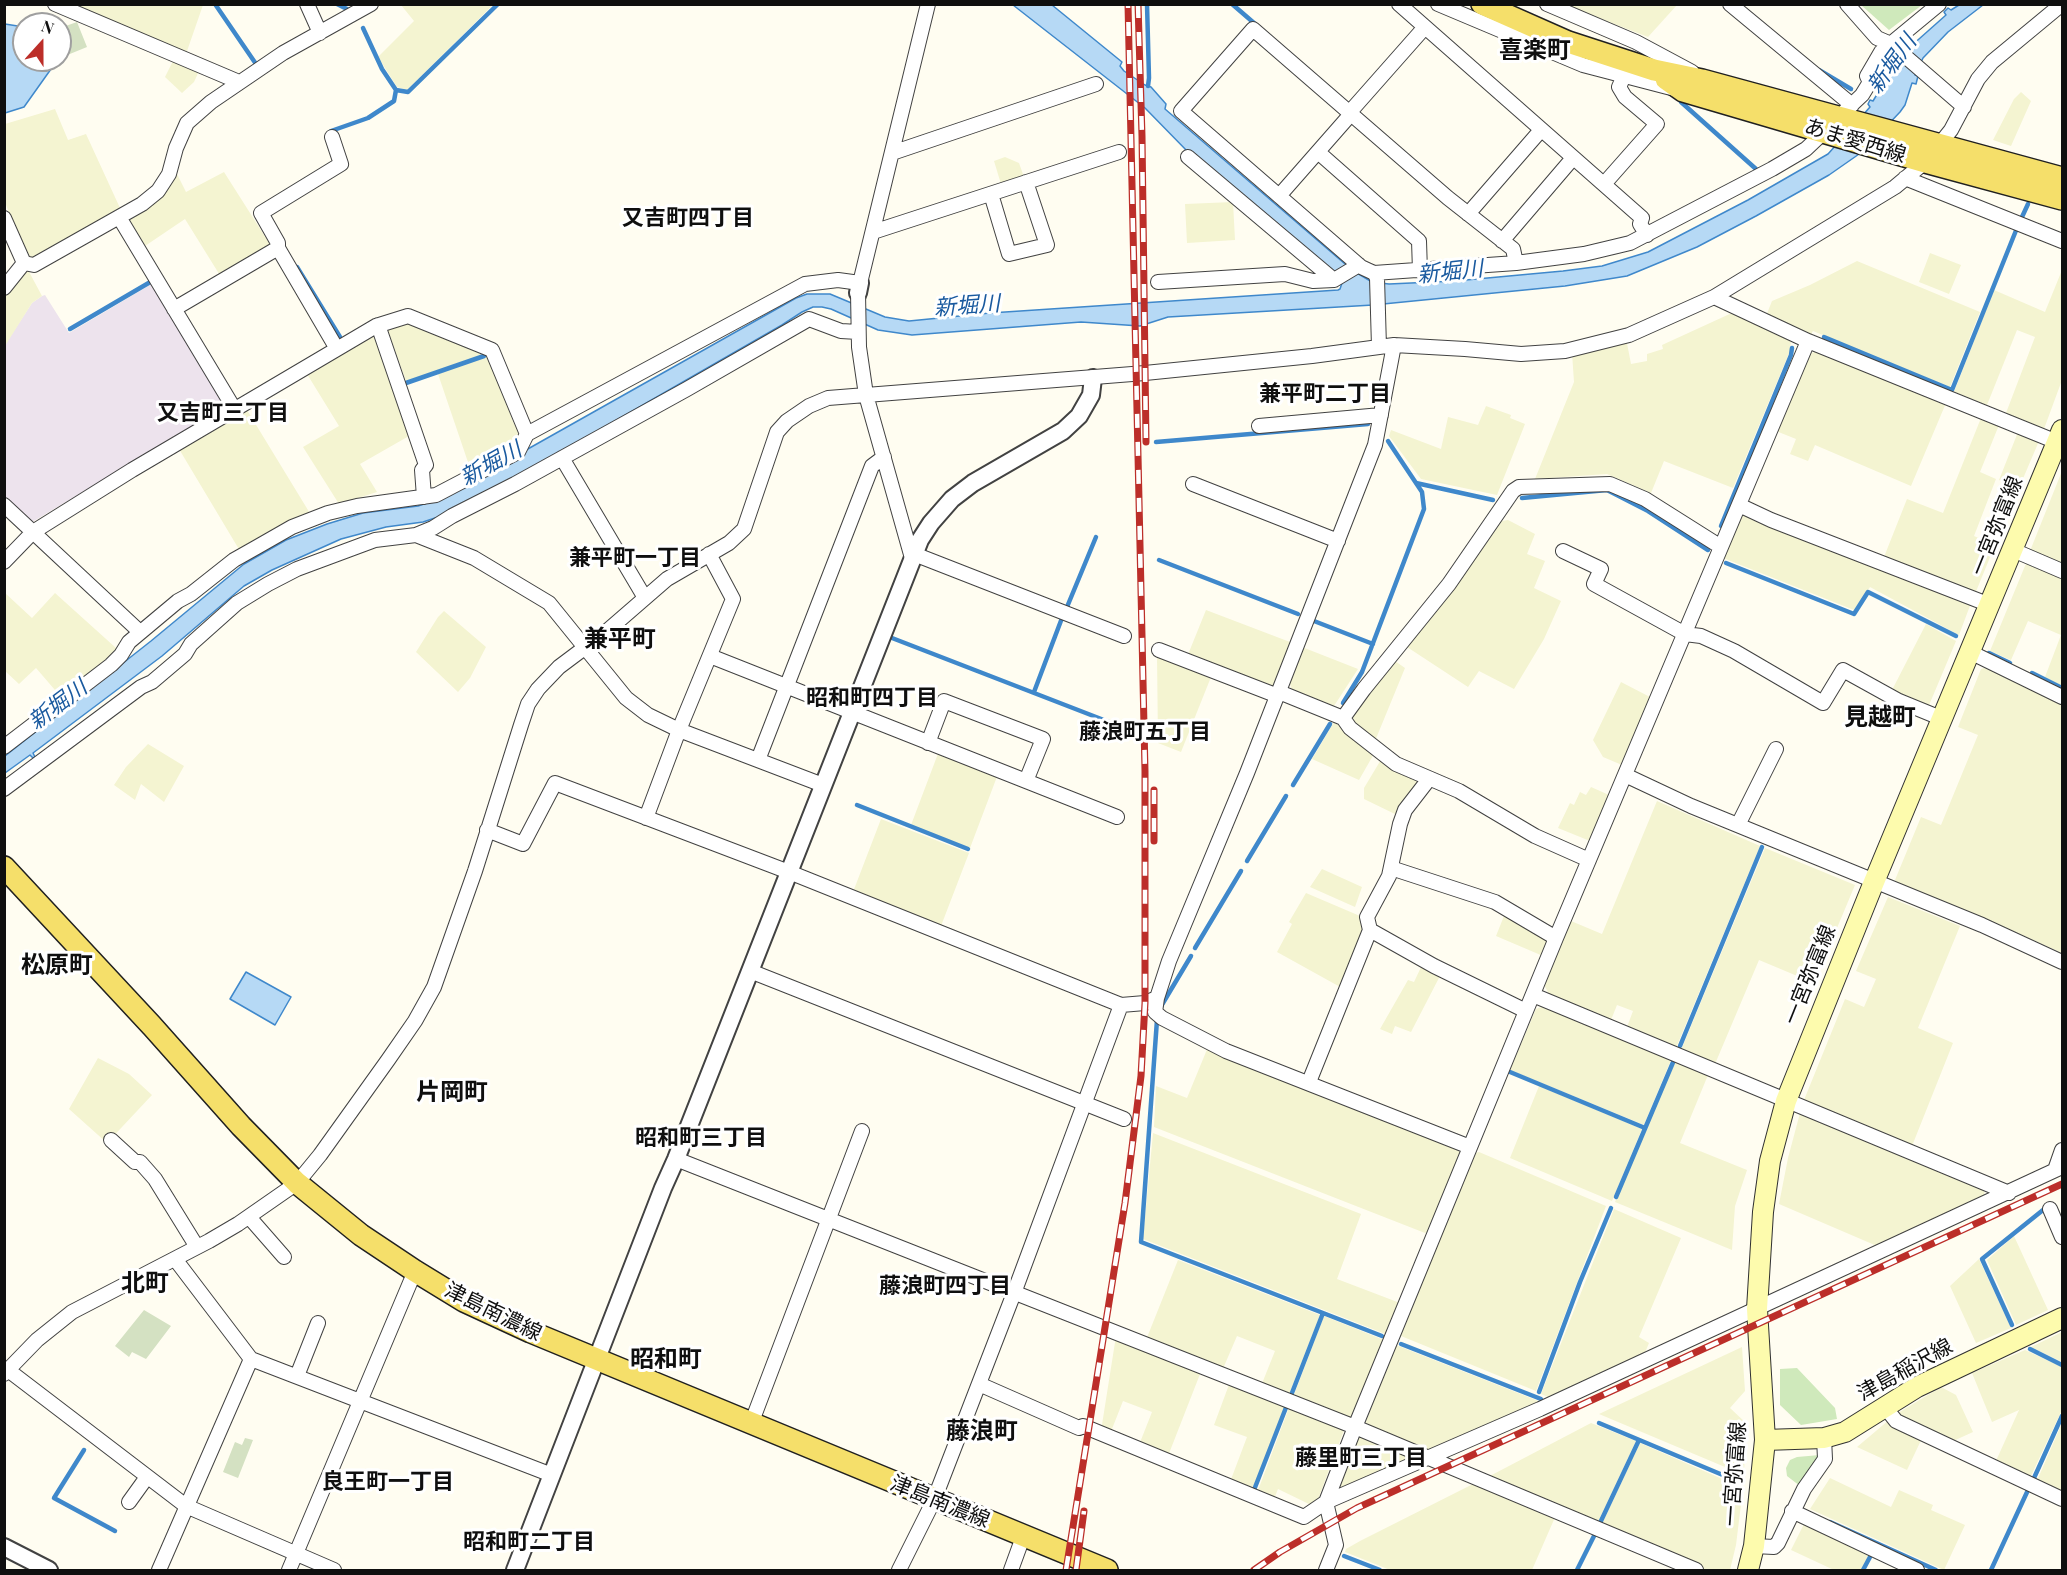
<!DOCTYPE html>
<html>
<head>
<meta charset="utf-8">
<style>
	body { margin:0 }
	#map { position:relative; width:2067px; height:1575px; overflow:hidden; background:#fffdf1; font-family:"Playfair Display",serif }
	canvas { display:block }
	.frame { position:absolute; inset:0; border:6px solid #0f0f0f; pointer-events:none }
	.north { position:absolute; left:12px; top:12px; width:60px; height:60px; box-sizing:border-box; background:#fff; border:2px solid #9f9f9f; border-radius:50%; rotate:21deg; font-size:16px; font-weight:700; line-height:24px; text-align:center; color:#0f0f0f }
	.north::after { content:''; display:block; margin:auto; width:21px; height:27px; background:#bc2e29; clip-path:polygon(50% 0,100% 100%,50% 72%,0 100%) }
</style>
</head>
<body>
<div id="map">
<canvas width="2067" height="1575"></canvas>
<div class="frame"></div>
<div class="north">N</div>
</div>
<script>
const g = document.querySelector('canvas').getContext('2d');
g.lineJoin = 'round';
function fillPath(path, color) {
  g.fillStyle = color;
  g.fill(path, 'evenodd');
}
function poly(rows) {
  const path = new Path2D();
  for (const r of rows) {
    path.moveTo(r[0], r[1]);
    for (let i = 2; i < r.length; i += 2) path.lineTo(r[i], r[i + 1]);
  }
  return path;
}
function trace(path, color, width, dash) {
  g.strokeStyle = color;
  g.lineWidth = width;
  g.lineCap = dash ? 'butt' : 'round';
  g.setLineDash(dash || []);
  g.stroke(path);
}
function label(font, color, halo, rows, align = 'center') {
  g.font = font + ' "Playfair Display","Noto Sans JP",serif';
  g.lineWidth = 6;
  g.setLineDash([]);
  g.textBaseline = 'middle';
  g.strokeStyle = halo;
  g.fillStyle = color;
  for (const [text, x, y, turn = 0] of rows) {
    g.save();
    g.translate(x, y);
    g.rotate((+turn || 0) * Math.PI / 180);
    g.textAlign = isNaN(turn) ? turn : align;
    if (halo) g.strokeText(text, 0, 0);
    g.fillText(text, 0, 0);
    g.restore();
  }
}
fillPath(poly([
	[155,282,228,405,29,524,5,501,4,346,32,303,42,296,45,295,69,333]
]), '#ede3ed');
fillPath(poly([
	[72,4,203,5,186,54],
	[401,5,493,5,407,90,397,87,378,57,414,21],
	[1565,5,1677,5,1648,37],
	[173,61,199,71,194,82,182,93,165,77],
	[2021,92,2031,101,2011,146,1993,140,2014,99],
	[55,109,68,140,86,134,120,208,32,259,25,257,5,202,5,124],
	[1005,157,1019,163,1024,177,1001,184,994,161],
	[176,172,186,192,224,172,271,246,221,277,185,219,145,246,129,219,148,207,162,195,171,184],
	[1233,202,1235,240,1187,243,1185,204],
	[1930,253,1961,265,1949,294,1919,282],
	[1857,261,1980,312,1950,387,1813,331,1811,334,1766,316,1772,301,1810,285],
	[27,268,42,296,32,303,5,346,5,295,17,275],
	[2062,270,2062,380,2044,429,2006,413,2035,337,2017,330,1987,405,1954,392,1994,290,2045,312],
	[1734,312,1791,338,1790,351,1733,488,1664,461,1651,493,1607,474,1535,479,1574,382,1572,353,1626,338,1631,364,1647,361,1647,354,1663,349,1662,345],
	[400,324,412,324,484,354,406,381,387,329],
	[372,335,377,342,409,436,360,464,377,492,339,504,303,447,339,426,307,374],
	[1819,350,1946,403,1911,486,1815,445,1808,461,1790,454,1796,439,1776,431,1807,355],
	[487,356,492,362,513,422,522,436,517,446,471,471,438,374],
	[1486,406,1511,415,1510,418,1525,424,1497,495,1421,479,1389,436,1391,430,1441,449,1448,417,1478,425],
	[247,410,311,515,240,551,179,449],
	[1981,418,1999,425,1980,472,1996,479,1974,536,1995,545,1975,594,1884,557,1907,499,1943,513],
	[2018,432,2039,441,2019,488,1999,480],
	[2062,471,2062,565,2030,551],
	[1748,513,1971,603,1959,635,1870,587,1854,610,1723,558,1740,517],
	[1508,520,1535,534,1527,554,1545,561,1534,588,1561,601,1544,639,1514,689,1479,671,1468,687,1407,647,1448,597,1502,521],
	[2027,561,2062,576,2062,686,2045,677,2061,635,2028,621,2011,660,1990,651],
	[4,592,32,618,55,593,116,648,118,652,61,697,36,668,19,684,5,671],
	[1206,610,1290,642,1273,687,1268,688,1187,657],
	[444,611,486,647,470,678,458,692,416,652,438,617],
	[1926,624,1956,641,1927,710,1891,692],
	[1302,647,1358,669,1334,706,1293,692,1289,682],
	[1157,655,1211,677,1181,752,1158,743],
	[1395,661,1405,668,1375,741,1355,727,1353,717,1369,692],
	[1987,667,2062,703,2062,953,1982,917,1896,883,1895,880,1921,817,1941,825,1978,735,1958,727,1981,669],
	[1621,682,1650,697,1622,765,1603,757,1593,740],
	[1334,722,1375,752,1359,780,1312,759],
	[148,744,184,766,164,802,141,784,135,800,114,785,126,767],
	[939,751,998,774,970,848,911,825],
	[1382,758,1421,778,1399,816,1364,799,1364,788],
	[1591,787,1609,795,1590,841,1558,828,1570,803,1574,805,1580,792,1586,795],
	[1657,801,1760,846,1676,1048,1627,1027,1633,1011,1617,1005,1611,1020,1549,994,1544,985,1571,921,1602,934],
	[881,819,969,853,941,926,853,892],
	[1765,848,1855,885,1814,983,1759,960,1715,1064,1681,1050],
	[1322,869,1362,887,1355,907,1310,887],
	[1306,893,1360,916,1365,921,1367,928,1342,988,1277,952,1292,924,1289,922],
	[1888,897,1960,926,1918,1028,1953,1043,1912,1146,1804,1100,1845,999,1864,1007,1876,979,1856,971],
	[1506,911,1550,940,1543,956,1496,936],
	[1423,963,1441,974,1411,1032,1395,1026,1392,1034,1380,1029,1408,980,1414,982],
	[1544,1006,1671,1060,1644,1125,1510,1070,1536,1009],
	[1208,1047,1459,1147,1460,1153,1429,1231,1425,1233,1154,1127,1156,1086,1187,1098],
	[98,1058,129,1074,152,1095,107,1143,69,1109],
	[1675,1061,1708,1075,1680,1143,1747,1170,1735,1206,1732,1250,1615,1202],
	[1539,1086,1642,1129,1612,1201,1510,1158],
	[1800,1113,1984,1190,1985,1197,1877,1246,1779,1204,1788,1158],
	[1153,1133,1361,1214,1337,1279,1400,1303,1388,1335,1143,1239],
	[1479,1152,1606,1206,1536,1391,1401,1336,1445,1221,1475,1153],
	[1614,1209,1681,1238,1639,1337,1649,1343,1644,1355,1550,1398,1541,1394],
	[2014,1236,2048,1310,2016,1325,1987,1260],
	[1979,1259,2011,1328,1976,1343,1950,1286],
	[1178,1260,1320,1315,1288,1397,1261,1386,1275,1351,1237,1336,1222,1371,1146,1340],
	[1324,1316,1384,1340,1354,1419,1349,1422,1292,1400],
	[2062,1332,2062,1362,2031,1347],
	[1116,1336,1202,1369,1168,1456,1139,1445,1152,1412,1123,1401,1110,1434,1101,1431],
	[1396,1345,1541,1402,1434,1450,1425,1451,1367,1428,1365,1424],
	[1742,1347,1745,1391,1730,1408,1746,1423,1744,1475,1599,1414],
	[2025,1350,2062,1367,2062,1410,2029,1480,1995,1463,2019,1410,1992,1422,1972,1373],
	[1230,1382,1286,1404,1252,1490,1230,1482,1247,1437,1214,1425],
	[1941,1387,1956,1395,1973,1432,1951,1442,1899,1418,1898,1413],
	[1290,1405,1340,1424,1344,1430,1317,1502,1311,1505,1278,1489,1274,1499,1257,1493],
	[1889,1420,1923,1436,1907,1470,1857,1447],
	[1591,1423,1636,1441,1597,1524,1486,1478],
	[2062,1423,2062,1495,2036,1483],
	[1363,1435,1412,1454,1413,1460,1338,1491,1357,1437],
	[1640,1443,1743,1488,1736,1545,1730,1570,1705,1570,1601,1526],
	[1830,1478,1891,1507,1899,1490,1933,1505,1931,1510,1965,1525,1944,1570,1810,1509],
	[1477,1482,1556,1515,1532,1570,1390,1570,1345,1552,1346,1549,1360,1541],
	[1805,1522,1870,1552,1861,1570,1834,1570,1791,1550]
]), '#f4f4d1');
fillPath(poly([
	[1861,5,1922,5,1889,30],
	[1797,1368,1835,1408,1837,1419,1801,1425,1780,1405,1780,1369],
	[1820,1455,1800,1486,1787,1476,1786,1468,1790,1460,1797,1457]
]), '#cfe9bb');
fillPath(poly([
	[77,22,87,47,60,58,60,28],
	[144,1310,171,1326,146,1359,132,1352,129,1357,115,1346],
	[245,1438,253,1440,238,1478,223,1472,235,1442,242,1445]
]), '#d4e1c2');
const water = poly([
	[1013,5,1052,5,1122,62,1120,66,1124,71,1145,85,1151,87,1166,104,1165,109,1352,270,1372,282,1389,284,1455,281,1563,271,1602,266,1648,252,1748,200,1828,154,1870,107,1868,104,1870,100,1873,101,1901,55,1946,15,1944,12,1948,8,1951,10,1959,5,1983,5,1948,32,1923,58,1915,75,1918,76,1916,84,1912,83,1905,105,1900,112,1862,152,1829,175,1756,216,1697,247,1627,276,1565,286,1373,305,1168,317,1140,326,1081,322,912,335,878,330,831,309,822,307,813,307,802,312,782,325,596,432,437,520,435,518,423,522,386,527,341,539,272,570,244,586,162,656,33,753,35,757,33,758,30,755,5,773,5,756,151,641,244,564,286,540,327,524,363,513,418,506,439,499,796,298,807,294,830,294,885,317,909,321,990,313,1338,290,1340,289,1343,280,1189,153,1145,108,1013,5],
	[5,24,24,27,24,60,48,60,51,69,24,107,5,113,5,24],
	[246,972,291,997,275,1025,230,999,246,972]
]);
fillPath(water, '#b6d9f5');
trace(water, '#3f88cb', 1.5);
trace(poly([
	[215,4,256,64],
	[337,4,347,9],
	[1147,4,1149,78,1148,86],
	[1232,4,1254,23],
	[363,28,382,69,396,90,408,92,498,4],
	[1819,70,1851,89],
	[1681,102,1756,169],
	[331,131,368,118,394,101,396,90],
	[2022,217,2028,204],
	[297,267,340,337],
	[70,329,152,281],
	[1824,337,1952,390,2017,228],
	[406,383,484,356],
	[1156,442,1368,424],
	[1416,483,1493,500],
	[1522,498,1607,490,1648,511,1708,550],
	[1721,526,1791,355,1792,348],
	[1159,560,1298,614],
	[1726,563,1854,614,1868,592,1956,636],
	[1067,607,1096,537],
	[1314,621,1373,644],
	[892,638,1140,734],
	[1989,653,2010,663],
	[2032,673,2062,688],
	[1034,692,1062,618],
	[1343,703,1362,672,1424,509,1422,492,1388,441],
	[1293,785,1330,724],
	[857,805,968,849],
	[1247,861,1286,796],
	[1195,948,1241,871],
	[1160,1008,1191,956],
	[1157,1020,1141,1242,1382,1336],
	[1680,1046,1762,847],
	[1510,1072,1645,1128],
	[1616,1197,1674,1060],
	[2012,1325,1982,1259,2043,1210],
	[1401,1344,1541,1399],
	[2030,1349,2062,1365],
	[1539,1392,1580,1282,1611,1208],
	[1290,1398,1323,1313],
	[1599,1423,1737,1481],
	[84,1450,54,1498,115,1531],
	[2034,1478,2062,1416],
	[1254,1490,1287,1405],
	[1830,1522,1936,1570],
	[1600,1523,1639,1440],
	[1344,1556,1380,1570],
	[1577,1570,1595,1534],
	[1863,1570,1870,1557],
	[1991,1570,2028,1490]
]), '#3f88cb', 4.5);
const minor = poly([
	[55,4,239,82],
	[307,4,320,33],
	[1399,4,1642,218,1640,224,1647,235],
	[1438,4,1583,65,1675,89],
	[1547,4,1636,42,1692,72],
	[1730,4,1852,105],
	[1847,4,1877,38,1891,44,1964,107],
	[1845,111,1862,95,1870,82,1867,76,1881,52,1939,4],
	[1349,113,1425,27],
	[332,137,341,164,261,213,278,243,278,248,337,349],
	[1939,145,1951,130,1978,79,1992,62,2062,4],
	[1318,152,1419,241,1420,271],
	[892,153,1096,84],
	[1188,157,1334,280],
	[1905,178,2062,241],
	[1604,184,1657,124,1625,97,1619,87,1624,76],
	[991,194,1009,254,1047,245,1026,182],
	[1279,196,1351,114],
	[1468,214,1541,130],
	[119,217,235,410],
	[4,218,24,263],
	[873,232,1119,152],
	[1502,241,1573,158],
	[24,263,34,265,142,204,158,191,169,174,176,148,187,123,211,102,283,53,371,4],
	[1516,263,1513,249,1448,198,1253,29,1181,111,1361,267,1374,273,1516,263,1584,254,1630,243,1772,169,1806,149,1824,132],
	[1374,273,1377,278,1379,347],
	[1158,282,1285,274,1313,281,1334,280,1359,265],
	[4,288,24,263],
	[858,293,859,347,866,395,912,558],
	[1714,297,1808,341,2057,442],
	[174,309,278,248],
	[378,325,426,465,422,470,424,497],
	[1394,345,1375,445,1247,773,1169,961,1157,998,1155,1012,1162,1018,1226,1051,1470,1147],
	[1259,426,1381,415],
	[562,458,645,598],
	[1193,484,1338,541],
	[4,505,140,632],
	[1739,505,1771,520,1990,605],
	[416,535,433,528,452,516,515,484,687,389,809,319,841,331,858,332],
	[2013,550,2062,571],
	[1563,551,1601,569,1594,584,1685,634,1701,636,1734,651,1823,703,1843,670,1899,701,1943,719],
	[914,554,1124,636],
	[4,562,33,532,132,470,376,326,408,316,492,350,527,434,805,284,838,280,860,283,928,4],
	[1159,650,1278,696],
	[1970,652,2062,697],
	[710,656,1117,817],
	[1279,692,1343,718,1350,728,1396,764,1459,791,1535,836,1589,860],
	[1343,718,1364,689,1449,584,1513,491,1519,487,1610,484,1645,499,1721,547],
	[928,743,944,701,1043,739,1026,781],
	[4,747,111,665,121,655,129,642,178,601,191,594,234,560,257,547,292,527,328,513,357,506,436,495,518,452,527,434],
	[758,760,872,466,884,457],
	[1625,775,1691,806,1982,925,2062,962],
	[4,789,141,687,152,682,185,654,191,644,237,603,268,584,297,569,375,540,416,535,474,558,549,603,626,698,648,715,679,730,823,785],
	[646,818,679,730,733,599,709,554],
	[1738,825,1776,749],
	[487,830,523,844,555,783,789,872,1121,1005,1145,1003,1157,998],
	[1391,868,1495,902,1556,938],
	[1370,930,1434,966,1526,1011],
	[750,971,1124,1119],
	[1533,995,2009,1193],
	[1309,1082,1370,930,1367,917,1389,876,1400,824,1405,810,1429,779],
	[111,1140,135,1162,140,1162,155,1179,197,1247],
	[676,1159,1355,1427,1696,1570],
	[2055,1170,2062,1150],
	[2050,1209,2062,1237],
	[249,1217,284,1257],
	[175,1259,251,1359,552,1475],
	[8,1370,186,1506,334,1570],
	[4,1374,37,1340,72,1312,209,1241,238,1224,297,1183,320,1155,388,1060,415,1021,434,987,475,871,521,725,528,704,538,689,559,667,607,631,667,579,729,543,744,529,777,432,787,421,809,406,828,398,1145,373,1312,356,1394,345,1465,349,1521,354,1565,351,1629,335,1714,297,1895,187,1925,162],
	[297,1376,318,1323],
	[979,1384,1079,1428,1083,1426,1304,1517,1326,1502,1540,1409,2062,1167],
	[1885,1407,1896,1421,2062,1499],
	[751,1424,862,1131],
	[129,1502,147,1477],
	[1792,1511,1917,1570],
	[1754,1546,1774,1547,1778,1543,1804,1489,1825,1459,1824,1438],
	[159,1570,251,1359],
	[289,1570,415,1271],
	[899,1570,934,1500,1014,1293,1121,1005],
	[1011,1570,1023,1537],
	[1326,1570,1336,1545,1326,1502,1355,1427,1556,938,1808,341]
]);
const tertiary = poly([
	[858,293,860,283],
	[4,1547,49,1570],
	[515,1570,663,1188,676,1159,920,540,931,523,952,499,973,483,1063,431,1079,416,1091,395,1093,378]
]);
const secondary = poly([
	[1765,1440,1824,1438,1845,1432,1917,1387,2062,1318],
	[1748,1570,1754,1546,1765,1440,1757,1309,1763,1212,1770,1161,1786,1101,1874,882,2062,430]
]);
const primary = poly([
	[1482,4,1568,42,1654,70,1702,80,2062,178],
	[1666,79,1683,91,1925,162,2062,199],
	[4,867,152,1026,241,1126,297,1183,361,1235,415,1271,464,1301,531,1332,1107,1570]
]);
trace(minor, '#424242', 16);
trace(tertiary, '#424242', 20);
trace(secondary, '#313131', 22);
trace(primary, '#202020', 24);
trace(minor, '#fff', 14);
trace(tertiary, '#fff', 16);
trace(secondary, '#fdfbad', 20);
trace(primary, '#f5df6a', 21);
const rail = poly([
	[1138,4,1142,136,1146,442],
	[1154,790,1154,841],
	[1066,1570,1125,1203,1141,1076,1145,1003,1145,771,1128,4],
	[1076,1570,1084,1511],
	[1254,1570,1280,1552,1357,1508,2062,1184]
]);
trace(rail, '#bc2e29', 7);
trace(rail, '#fff', 4.5, [14]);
label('21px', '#0f0f0f', '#fff', [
	["あま愛西線",1855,141,17],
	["一宮弥富線",1997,526,-68],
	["一宮弥富線",1810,975,-68],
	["津島南濃線",493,1312,26],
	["津島稲沢線",1905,1370,-29],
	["一宮弥富線",1735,1474,-86],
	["津島南濃線",940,1502,22]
]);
label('italic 22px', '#1a5a9f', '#fff', [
	["新堀川",1892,64,-54],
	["新堀川",1450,272,-6],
	["新堀川",967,306,-4],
	["新堀川",491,464,-29],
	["新堀川",58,705,-37]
]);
label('bold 22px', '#0f0f0f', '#fff', [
	["又吉町四丁目",688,218],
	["兼平町二丁目",1325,394],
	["又吉町三丁目",223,413],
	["兼平町一丁目",635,558],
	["昭和町四丁目",872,698],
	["藤浪町五丁目",1145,732],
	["昭和町三丁目",701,1138],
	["藤浪町四丁目",945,1286],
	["藤里町三丁目",1361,1458],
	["良王町一丁目",388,1482],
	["昭和町二丁目",529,1542]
]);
label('bold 24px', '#0f0f0f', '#fff', [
	["喜楽町",1535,51],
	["兼平町",620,640],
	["見越町",1880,718],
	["松原町",57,966],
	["片岡町",452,1093],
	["北町",145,1284],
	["昭和町",666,1360],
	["藤浪町",982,1432]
]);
</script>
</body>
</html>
